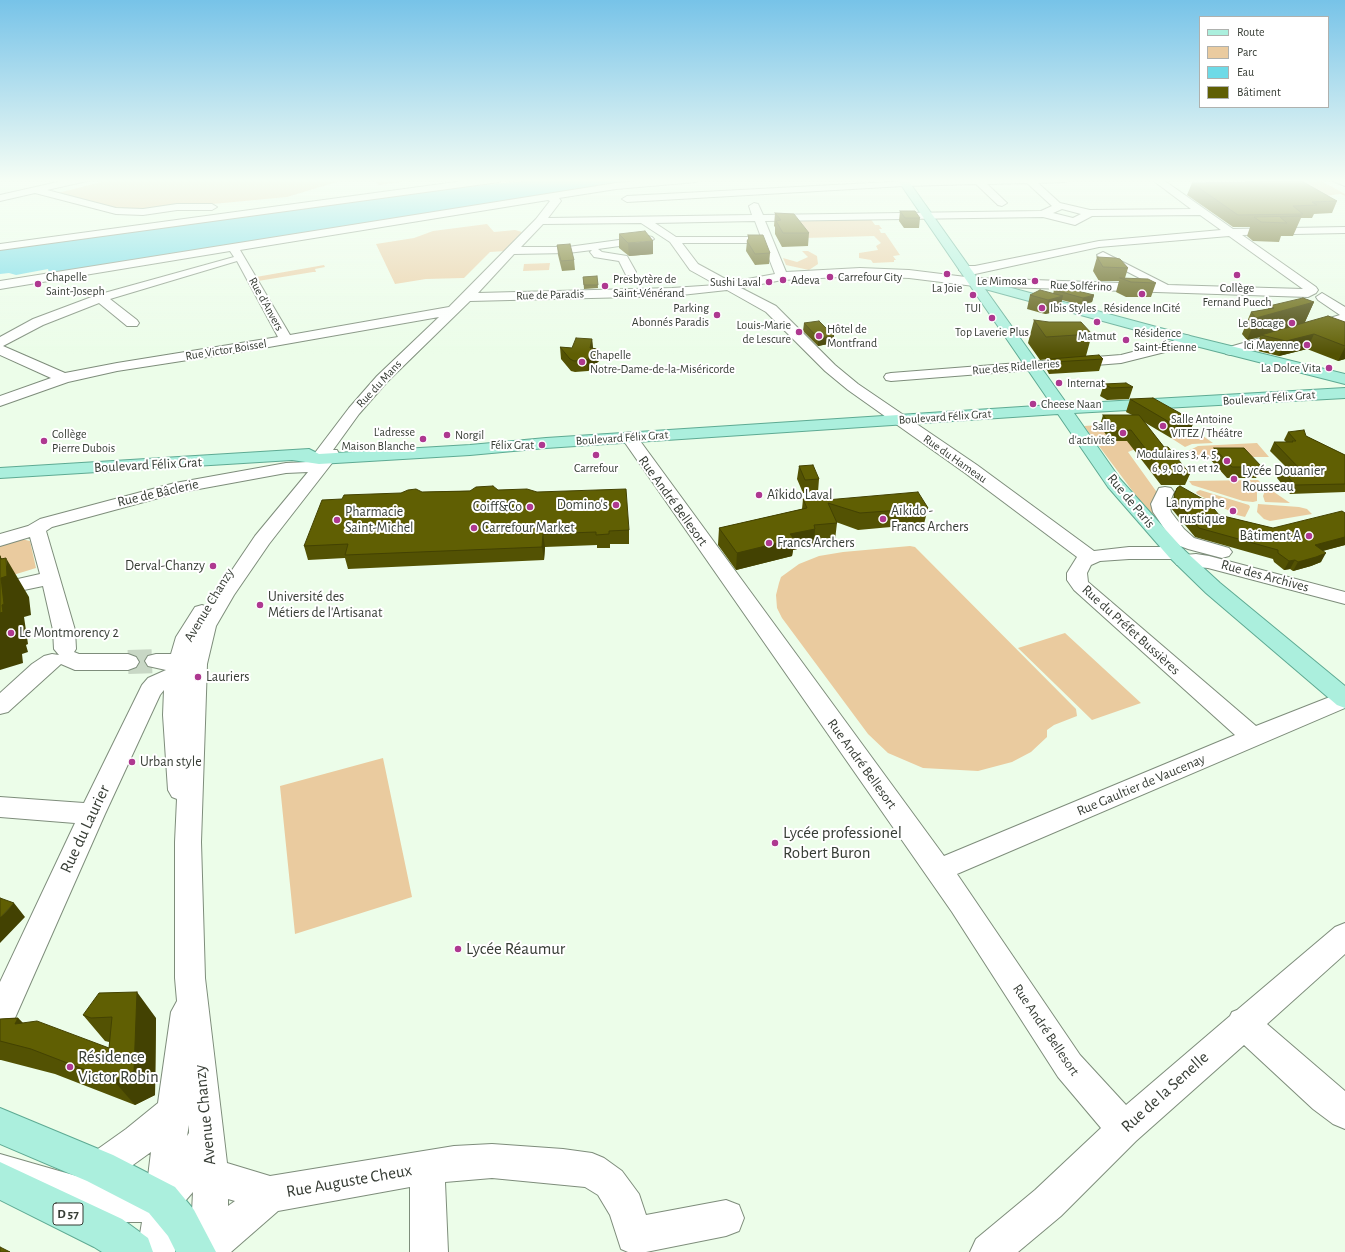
<!DOCTYPE html>
<html>
<head>
<meta charset="utf-8">
<style>
	body { margin:0 }
	#map { position:relative; width:1345px; height:1252px; overflow:hidden; background:#ecfde9; font-family:"Alegreya Sans",sans-serif }
	canvas { display:block }
	.legend { position:absolute; left:1199px; top:16px; width:130px; height:92px; box-sizing:border-box; background:#fff; border:1px solid #afb1ae; margin:0; padding:5px 7px; list-style:none; font-size:12px; color:#373d35 }
	.legend li { display:flex; align-items:center; gap:8px; height:20px }
	.legend b { width:20px; border:1px solid #afb1ae }
</style>
</head>
<body>
<div id="map">
<canvas width="1345" height="1252"></canvas>
<ul class="legend">
<li><b style="height:5px;background:#abefdd"></b>Route</li>
<li><b style="height:11px;background:#eacb9f"></b>Parc</li>
<li><b style="height:11px;background:#6edae7"></b>Eau</li>
<li><b style="height:11px;background:#605f03"></b>Bâtiment</li>
</ul>
</div>
<script>
const g = document.querySelector('canvas').getContext('2d');
g.lineJoin = 'round';
function fillPath(path, color) {
  g.fillStyle = color;
  g.fill(path, 'evenodd');
}
function poly(rows) {
  const path = new Path2D();
  for (const r of rows) {
    path.moveTo(r[0], r[1]);
    for (let i = 2; i < r.length; i += 2) path.lineTo(r[i], r[i + 1]);
  }
  return path;
}
function trace(path, color, width, dash) {
  g.strokeStyle = color;
  g.lineWidth = width;
  g.lineCap = dash ? 'butt' : 'round';
  g.setLineDash(dash || []);
  g.stroke(path);
}
function label(font, color, halo, rows, align = 'center') {
  g.font = font + ' "Alegreya Sans",sans-serif';
  g.lineWidth = 4;
  g.setLineDash([]);
  g.textBaseline = 'middle';
  g.strokeStyle = halo;
  g.fillStyle = color;
  for (const [text, x, y, turn = 0] of rows) {
    g.save();
    g.translate(x, y);
    g.rotate((+turn || 0) * Math.PI / 180);
    g.textAlign = isNaN(turn) ? turn : align;
    if (halo) g.strokeText(text, 0, 0);
    g.fillText(text, 0, 0);
    g.restore();
  }
}
fillPath(poly([
	[113,179,347,179,287,197,138,211,116,210,54,194],
	[374,179,421,179,379,185],
	[1278,179,1318,179,1345,194,1345,196,1341,194,1324,196],
	[870,218,875,225,879,225,882,229,879,229,881,233,885,233,900,255,893,256,896,260,894,260,894,262,873,263,871,260,859,258,859,253,878,250,876,246,881,243,874,236,805,238,797,220],
	[487,224,494,232,515,230,522,232,506,251,490,252,464,278,426,279,395,284,376,244,414,238,433,231],
	[802,251,808,251,817,256,818,264,809,270,786,265,783,258,797,262,808,257],
	[550,263,549,270,523,271,524,264],
	[324,265,325,267,315,269,316,272,313,272,258,281,256,277],
	[1099,425,1113,441,1146,441,1138,448,1128,452,1156,491,1158,514,1154,517,1140,501,1084,426],
	[1192,432,1200,437,1203,436,1213,443,1192,444,1185,447,1171,438],
	[1257,443,1269,457,1212,457,1189,455,1186,453,1188,451,1198,446],
	[1258,480,1264,486,1257,491,1257,501,1253,502,1243,501,1192,485,1189,481],
	[1200,490,1249,505,1250,507,1245,517,1237,515,1197,494,1196,492],
	[1265,491,1274,492,1290,503,1265,502,1263,496],
	[1258,504,1299,507,1307,509,1312,514,1270,521,1264,519,1257,512],
	[17,538,30,541,36,568,0,579,0,543],
	[910,546,915,547,1076,709,1077,716,1054,725,1047,730,1047,737,1031,752,1012,762,978,771,923,768,888,753,868,734,782,618,777,608,776,595,779,583,781,577,799,564,819,556,843,552],
	[1065,633,1141,703,1092,720,1018,648],
	[383,758,412,897,295,934,280,786]
]), '#eacb9f');
fillPath(poly([
	[523,179,672,179,49,273,48,269,16,275,9,273,0,274,0,250,446,189,524,181]
]), '#6edae7');
trace(poly([
	[128,662,156,661]
]), '#c8d7c5', 24, [24, 12]);
const minor = poly([
	[71,179,89,179,87,181,47,190,116,208,143,209,177,204,212,204,217,207,212,210,177,210,143,215,116,214,35,193,0,201,0,195,71,179],
	[478,179,504,179,499,182,0,250,0,244,478,179],
	[663,179,701,179,696,182,616,189,559,198,561,201,548,218,752,215,749,206,754,203,758,204,763,215,1041,211,1052,206,1027,183,987,184,1007,203,1002,206,998,205,976,184,904,186,627,202,622,199,627,196,947,179,1070,179,1065,182,1038,183,1060,203,1090,210,1191,209,1151,179,1162,179,1233,229,1345,227,1345,233,1242,235,1316,287,1318,290,1316,293,1308,297,974,286,909,278,860,276,782,280,741,288,776,306,835,365,858,384,977,465,1094,551,1129,547,1176,547,1183,549,1186,553,1184,555,1196,554,1209,556,1345,592,1345,604,1208,568,1177,565,1174,561,1176,559,1129,559,1100,561,1091,565,1087,573,1088,582,1256,726,1345,691,1345,708,957,874,1080,1055,1126,1105,1230,1016,1232,1012,1237,1010,1335,927,1345,923,1345,954,1267,1024,1345,1091,1345,1129,1333,1124,1313,1109,1244,1045,1136,1141,1061,1216,1018,1252,970,1252,976,1239,1035,1190,1101,1128,1058,1077,952,912,621,437,623,434,629,432,635,434,944,856,1235,735,1074,590,1067,580,1067,573,1077,557,965,473,848,390,825,371,766,312,727,290,672,296,470,301,387,382,359,414,333,450,337,450,339,454,269,544,234,595,216,626,207,664,201,842,205,978,227,1163,270,1176,454,1146,492,1144,563,1149,592,1153,604,1158,622,1171,639,1194,646,1215,726,1200,739,1205,744,1218,739,1231,726,1236,646,1252,628,1252,621,1249,610,1215,598,1195,585,1187,492,1178,445,1182,448,1252,410,1252,410,1187,278,1211,231,1252,190,1252,193,1192,180,1207,175,1252,137,1252,142,1222,113,1222,0,1188,0,1154,87,1179,83,1168,88,1156,126,1129,158,1103,171,1012,177,1001,175,978,175,842,177,799,172,797,168,790,163,715,164,690,160,695,105,814,11,1027,0,1031,0,982,75,823,0,817,0,797,84,803,142,685,148,678,166,670,148,666,145,661,148,656,156,654,171,654,176,637,195,607,202,605,207,607,255,536,308,472,286,473,177,493,52,527,46,531,75,630,76,649,74,652,79,654,128,654,136,657,139,662,136,667,128,670,75,670,61,664,8,712,0,714,0,693,32,664,44,656,52,654,59,655,54,649,53,630,43,586,0,595,0,583,40,574,30,537,0,546,0,534,28,526,40,519,175,483,286,463,308,462,349,408,377,376,439,317,246,351,117,371,68,382,0,406,0,396,51,378,0,355,0,337,33,319,97,295,234,257,230,251,0,289,0,281,616,183,663,179],
	[548,200,550,201,536,219,449,307,290,335,240,250,548,200],
	[1062,209,1081,214,1073,218,1053,213,1062,209],
	[1200,215,1221,230,1099,241,975,266,965,266,959,270,965,274,975,274,1099,247,1229,236,1303,289,1168,285,1103,252,1097,255,1099,257,1151,284,974,278,909,270,860,268,786,272,765,221,1043,217,1075,225,1092,216,1200,215],
	[755,221,761,237,676,237,655,223,755,221],
	[641,223,670,242,690,270,717,285,672,288,478,293,514,254,568,253,592,250,590,252,594,257,619,261,626,275,634,275,636,272,627,256,602,252,598,249,648,242,654,239,652,237,648,236,568,247,521,247,543,224,641,223],
	[682,243,763,243,775,274,731,282,698,264,682,243],
	[237,261,278,337,117,363,65,373,3,346,43,325,99,303,127,326,137,326,139,323,137,320,110,299,237,261],
	[189,1125,189,1133,187,1136,189,1125],
	[151,1152,147,1185,137,1187,113,1186,104,1184,112,1180,151,1152],
	[228,1199,235,1201,228,1206,228,1199],
	[1331,179,1345,179,1345,186,1333,181,1331,179],
	[1322,293,1345,307,1345,322,1231,355,1226,354,1224,351,1226,348,1340,315,1318,300,1316,297,1322,293],
	[1185,335,1190,336,1192,339,1181,348,1121,363,891,381,886,380,884,377,886,374,891,373,1121,355,1171,342,1185,335],
	[1165,487,1171,488,1174,492,1169,504,1171,512,1184,529,1194,538,1229,548,1232,552,1229,556,1222,558,1188,549,1180,546,1170,537,1153,512,1151,504,1159,488,1165,487]
]);
const major = poly([
	[897,179,907,179,978,279,1190,336,1345,374,1345,384,1180,342,985,289,1067,404,1345,388,1345,398,1074,413,1120,479,1183,549,1220,583,1345,686,1345,708,1337,705,1206,593,1169,557,1108,487,1058,414,546,448,470,455,319,464,292,460,0,478,0,468,309,449,319,454,470,445,546,438,1052,405,897,179],
	[0,1108,113,1155,175,1187,194,1210,216,1252,176,1252,168,1236,149,1213,87,1181,0,1144,0,1108],
	[0,1162,122,1219,148,1238,153,1252,102,1252,94,1247,0,1200,0,1162]
]);
trace(minor, '#7e8d7b', 2);
trace(major, '#5eaa93', 2);
fillPath(minor, '#fff');
fillPath(major, '#abefdd');
fillPath(poly([
	[1247,179,1298,179,1337,201,1332,213,1314,214,1312,218,1301,218,1293,236,1281,236,1279,242,1253,241,1247,236,1250,227,1233,227,1187,195,1192,183,1245,182],
	[900,211,920,218,919,228,904,228,899,221],
	[775,213,809,233,808,246,782,247,775,234,775,227,774,226],
	[619,234,653,254,629,256,619,248],
	[748,235,770,253,769,264,755,265,746,251,747,241,748,239],
	[557,245,574,260,575,270,562,271,558,255],
	[1097,257,1128,268,1125,278,1156,283,1151,297,1126,297,1116,292,1119,281,1099,281,1093,271],
	[597,276,598,288,584,289,583,277],
	[1054,290,1094,295,1092,302,1081,305,1062,300,1059,311,1045,314,1027,309,1030,295,1053,294],
	[1314,302,1305,322,1345,322,1345,359,1338,361,1307,349,1279,356,1254,350,1260,337,1247,340,1242,334,1251,312,1268,309,1269,306],
	[1034,320,1092,334,1086,356,1103,359,1099,371,1049,374,1047,370,1050,359,1040,360,1028,343],
	[804,323,833,343,818,346,803,331],
	[592,339,593,348,599,349,600,360,588,371,575,372,571,371,561,359,560,347,572,348],
	[1104,384,1133,387,1129,399,1107,400,1100,396],
	[1130,399,1194,421,1189,434,1171,438,1144,422,1164,447,1190,474,1185,485,1161,485,1127,441,1113,441,1108,438,1100,425,1103,415,1132,415,1126,412],
	[1288,432,1306,436,1345,455,1345,492,1290,494,1277,478,1281,469,1288,469,1270,451,1274,442,1286,442,1284,440],
	[1214,448,1262,467,1256,478,1227,478,1209,458],
	[799,466,819,479,818,492,803,493,797,479],
	[1177,488,1219,515,1273,528,1345,513,1345,545,1323,551,1321,562,1311,566,1293,571,1290,569,1284,570,1274,562,1273,559,1195,537,1171,508,1171,504],
	[498,490,629,530,629,544,610,544,610,548,597,548,597,545,545,547,544,560,348,569,345,558,308,560,304,546,342,499,422,492],
	[803,499,826,500,928,508,924,524,858,530,836,522,837,523,835,540,814,541,814,545,793,550,792,556,736,570,718,545,719,528,802,509],
	[83,1015,156,1018,155,1095,135,1105,55,1074,1,1060,0,1060,0,1019,18,1018,23,1023,109,1048,109,1042,105,1041]
]), '#535203');
fillPath(poly([
	[653,241,653,254,629,256,628,243],
	[1094,295,1092,302,1081,305,1083,298],
	[1063,296,1059,311,1045,314,1048,300],
	[1314,302,1304,324,1261,335,1260,337,1247,340,1256,318],
	[1314,334,1307,349,1279,356,1286,341],
	[834,336,833,343,818,346,818,338],
	[592,339,593,350,599,349,600,360,588,371,587,360],
	[1345,347,1345,359,1338,361],
	[1194,421,1189,434,1171,438,1176,426],
	[815,529,814,545,793,550,792,556,736,570,737,553,790,534],
	[543,534,545,547,544,560,542,547],
	[1345,537,1345,545,1310,554,1315,545],
	[1326,553,1321,562,1311,566,1293,571,1298,562],
	[0,556,7,567,6,558,29,597,31,615,24,617,28,644,26,645,28,652,22,654,23,663,0,670,0,613,2,605],
	[1295,560,1290,569,1284,570,1289,561],
	[14,903,25,917,0,943,0,918],
	[137,992,156,1018,155,1095,135,1105,114,1081],
	[18,1018,42,1043,15,1024]
]), '#434202');
const building = poly([
	[1259,179,1298,179,1337,201,1312,202,1317,205,1293,206,1303,214,1238,215,1192,183,1263,182,1259,179],
	[900,211,915,211,920,218,905,218,900,211],
	[775,213,794,214,809,233,783,233,776,221,781,220,775,213],
	[1301,216,1280,217,1287,223,1261,222,1254,217,1301,216],
	[645,231,653,241,628,243,619,234,645,231],
	[748,235,763,235,770,253,755,254,747,241,749,238,748,235],
	[570,244,574,260,561,261,557,245,570,244],
	[1097,257,1115,258,1120,259,1128,268,1103,267,1097,257],
	[597,276,598,285,584,285,583,277,597,276],
	[1120,278,1148,279,1156,283,1131,282,1120,278],
	[1061,287,1094,295,1083,298,1054,290,1061,287],
	[1040,290,1063,296,1048,300,1030,295,1040,290],
	[1303,298,1314,302,1256,318,1251,312,1274,308,1269,306,1303,298],
	[1328,316,1345,322,1345,346,1314,334,1286,341,1261,335,1328,316],
	[1034,320,1049,322,1081,322,1092,334,1046,337,1034,320],
	[819,321,834,336,818,338,804,323,819,321],
	[576,338,592,339,590,348,599,349,587,360,574,361,570,359,560,347,572,348,576,338],
	[1099,355,1103,359,1053,362,1050,359,1099,355],
	[1126,383,1133,387,1111,388,1104,384,1126,383],
	[1153,398,1194,421,1176,426,1130,399,1153,398],
	[1103,415,1139,415,1164,447,1168,447,1190,474,1165,474,1131,430,1116,431,1112,427,1103,415],
	[1304,430,1306,436,1345,455,1345,484,1295,485,1281,469,1300,469,1274,442,1293,442,1292,441,1296,441,1288,432,1304,430],
	[1214,448,1244,448,1262,467,1232,467,1214,448],
	[813,465,819,479,805,480,799,466,813,465],
	[493,486,498,490,527,489,537,492,626,489,629,530,609,531,609,534,596,535,596,532,543,534,542,547,345,555,348,544,304,546,322,500,342,499,344,495,401,493,408,490,416,489,422,492,470,491,476,487,493,486],
	[1180,486,1203,499,1206,499,1219,515,1273,528,1342,511,1345,513,1345,537,1315,545,1326,553,1316,557,1298,562,1295,560,1289,561,1278,553,1278,550,1199,528,1175,499,1174,495,1177,488,1180,486],
	[918,492,928,508,860,513,828,503,837,523,814,525,815,529,790,534,794,539,737,553,719,528,807,508,803,499,826,498,826,500,918,492],
	[0,556,1,559,6,558,7,576,1,578,4,604,2,605,3,612,0,613,0,556],
	[0,898,14,903,0,918,0,898],
	[137,992,134,1071,114,1081,31,1049,0,1041,0,1019,18,1018,15,1024,37,1021,109,1048,112,1017,91,1018,83,1015,99,993,137,992],
	[0,1247,10,1252,0,1252,0,1247]
]);
fillPath(building, '#605f03');
trace(building, '#434202', 1);
const sky = g.createLinearGradient(0, 0, 0, 354);
sky.addColorStop(0, '#77c3e8');
sky.addColorStop(0.51, '#f6fef5');
sky.addColorStop(1, '#f6fef500');
g.fillStyle = sky;
g.fillRect(0, 0, 1345, 354);
for (const [x, y, r, color] of [
	[947,274,4,"#ae3890"],
	[1237,275,4,"#ae3890"],
	[830,277,4,"#ae3890"],
	[783,280,4,"#ae3890"],
	[1035,281,4,"#ae3890"],
	[769,282,4,"#ae3890"],
	[38,284,4,"#ae3890"],
	[605,286,4,"#ae3890"],
	[1142,294,4,"#ae3890"],
	[973,295,4,"#ae3890"],
	[1042,308,4,"#ae3890"],
	[717,315,4,"#ae3890"],
	[992,318,4,"#ae3890"],
	[1097,322,4,"#ae3890"],
	[1292,323,4,"#ae3890"],
	[799,332,4,"#ae3890"],
	[819,336,4,"#ae3890"],
	[1126,340,4,"#ae3890"],
	[1307,345,4,"#ae3890"],
	[582,362,4,"#ae3890"],
	[1329,368,4,"#ae3890"],
	[1059,383,4,"#ae3890"],
	[1033,404,4,"#ae3890"],
	[1163,426,4,"#ae3890"],
	[1123,433,4,"#ae3890"],
	[447,435,4,"#ae3890"],
	[423,439,4,"#ae3890"],
	[44,441,4,"#ae3890"],
	[542,445,4,"#ae3890"],
	[596,455,4,"#ae3890"],
	[1227,461,4,"#ae3890"],
	[1234,479,4,"#ae3890"],
	[759,495,4,"#ae3890"],
	[616,505,4,"#ae3890"],
	[530,507,4,"#ae3890"],
	[1233,511,4,"#ae3890"],
	[883,519,4,"#ae3890"],
	[337,520,4,"#ae3890"],
	[474,528,4,"#ae3890"],
	[1309,536,4,"#ae3890"],
	[769,543,4,"#ae3890"],
	[213,566,4,"#ae3890"],
	[260,605,4,"#ae3890"],
	[11,633,4,"#ae3890"],
	[198,677,4,"#ae3890"],
	[132,762,4,"#ae3890"],
	[775,843,4,"#ae3890"],
	[458,949,4,"#ae3890"],
	[70,1067,4,"#ae3890"]
]) {
  const dot = new Path2D();
  dot.arc(x, y, r, 0, 2 * Math.PI);
  g.fillStyle = color;
  g.fill(dot);
  trace(dot, '#fff', 1.5);
}
label('12px', '#373d35', '#fff', [
	["Chapelle",46,277],
	["Saint-Joseph",46,291],
	["Carrefour City",838,277],
	["Presbytère de",613,279],
	["Saint-Vénérand",613,293],
	["Adeva",791,280],
	["Le Mimosa",1027,281,"right"],
	["Sushi Laval",761,282,"right"],
	["La Joie",947,288,"center"],
	["Collège",1237,288,"center"],
	["Fernand Puech",1237,302,"center"],
	["Parking",709,308,"right"],
	["Abonnés Paradis",709,322,"right"],
	["TUI",973,308,"center"],
	["Ibis Styles",1050,308],
	["Résidence InCité",1142,308,"center"],
	["Le Bocage",1284,323,"right"],
	["Louis-Marie",791,325,"right"],
	["de Lescure",791,339,"right"],
	["Hôtel de",827,329],
	["Montfrand",827,343],
	["Top Laverie Plus",992,332,"center"],
	["Résidence",1134,333],
	["Saint-Étienne",1134,347],
	["Matmut",1097,336,"center"],
	["Ici Mayenne",1299,345,"right"],
	["Chapelle",590,355],
	["Notre-Dame-de-la-Miséricorde",590,369],
	["La Dolce Vita",1321,368,"right"],
	["Internat",1067,383],
	["Cheese Naan",1041,404],
	["Salle Antoine",1171,419],
	["VITEZ / Théâtre",1171,433],
	["Salle",1115,426,"right"],
	["d'activités",1115,440,"right"],
	["L'adresse",415,432,"right"],
	["Maison Blanche",415,446,"right"],
	["Collège",52,434],
	["Pierre Dubois",52,448],
	["Norgil",455,435],
	["Félix Grat",534,445,"right"],
	["Modulaires 3, 4, 5,",1219,454,"right"],
	["6, 9, 10, 11 et 12",1219,468,"right"],
	["Carrefour",596,468,"center"]
], 'left');
label('12px', '#373d35', '#fff', [
	["Rue Solférino",1081,286,2],
	["Rue de Paradis",550,295,-2],
	["Rue d'Anvers",266,304,61],
	["Rue Victor Boissel",226,350,-9],
	["Rue des Ridelleries",1016,367,-5],
	["Rue du Mans",379,384,-47],
	["Boulevard Félix Grat",1269,398,-4],
	["Boulevard Félix Grat",945,417,-4],
	["Boulevard Félix Grat",622,438,-4],
	["Rue du Hameau",955,459,35]
]);
for (const [x, y, w] of [
	[68,1214,30]
]) {
  const box = new Path2D();
  box.roundRect(x - w / 2, y - 11, w, 22, 3);
  g.fillStyle = '#fff';
  g.fill(box);
  trace(box, '#373d35', 1);
}
label('bold 13px', '#373d35', null, [
	["D 57",68,1214]
]);
label('14px', '#373d35', '#fff', [
	["Boulevard Félix Grat",148,465,-3],
	["Rue de Bâclerie",158,493,-13],
	["Rue André Bellesort",673,501,54],
	["Rue de Paris",1131,501,50],
	["Rue des Archives",1265,576,15],
	["Avenue Chanzy",209,605,-59],
	["Rue du Préfet Bussières",1131,630,42],
	["Rue André Bellesort",862,764,54],
	["Rue Gaultier de Vaucenay",1141,785,-23],
	["Rue André Bellesort",1046,1030,56]
]);
label('14px', '#373d35', '#fff', [
	["Lycée Douanier",1242,471],
	["Rousseau",1242,487],
	["Aîkido Laval",767,495],
	["La nymphe",1225,503,"right"],
	["rustique",1225,519,"right"],
	["Domino's",608,505,"right"],
	["Coiff&Co",522,507,"right"],
	["Aïkido -",891,511],
	["Francs Archers",891,527],
	["Pharmacie",345,512],
	["Saint-Michel",345,528],
	["Carrefour Market",482,528],
	["Bâtiment A",1301,536,"right"],
	["Francs Archers",777,543],
	["Derval-Chanzy",205,566,"right"],
	["Université des",268,597],
	["Métiers de l'Artisanat",268,613],
	["Le Montmorency 2",19,633],
	["Lauriers",206,677],
	["Urban style",140,762]
], 'left');
label('17px', '#373d35', '#fff', [
	["Rue du Laurier",85,829,-65],
	["Rue de la Senelle",1165,1092,-42],
	["Avenue Chanzy",205,1115,-96],
	["Rue Auguste Cheux",349,1181,-10]
]);
label('17px', '#373d35', '#fff', [
	["Lycée professionel",783,833],
	["Robert Buron",783,853],
	["Lycée Réaumur",466,949],
	["Résidence",78,1057],
	["Victor Robin",78,1077]
], 'left');
</script>
</body>
</html>
